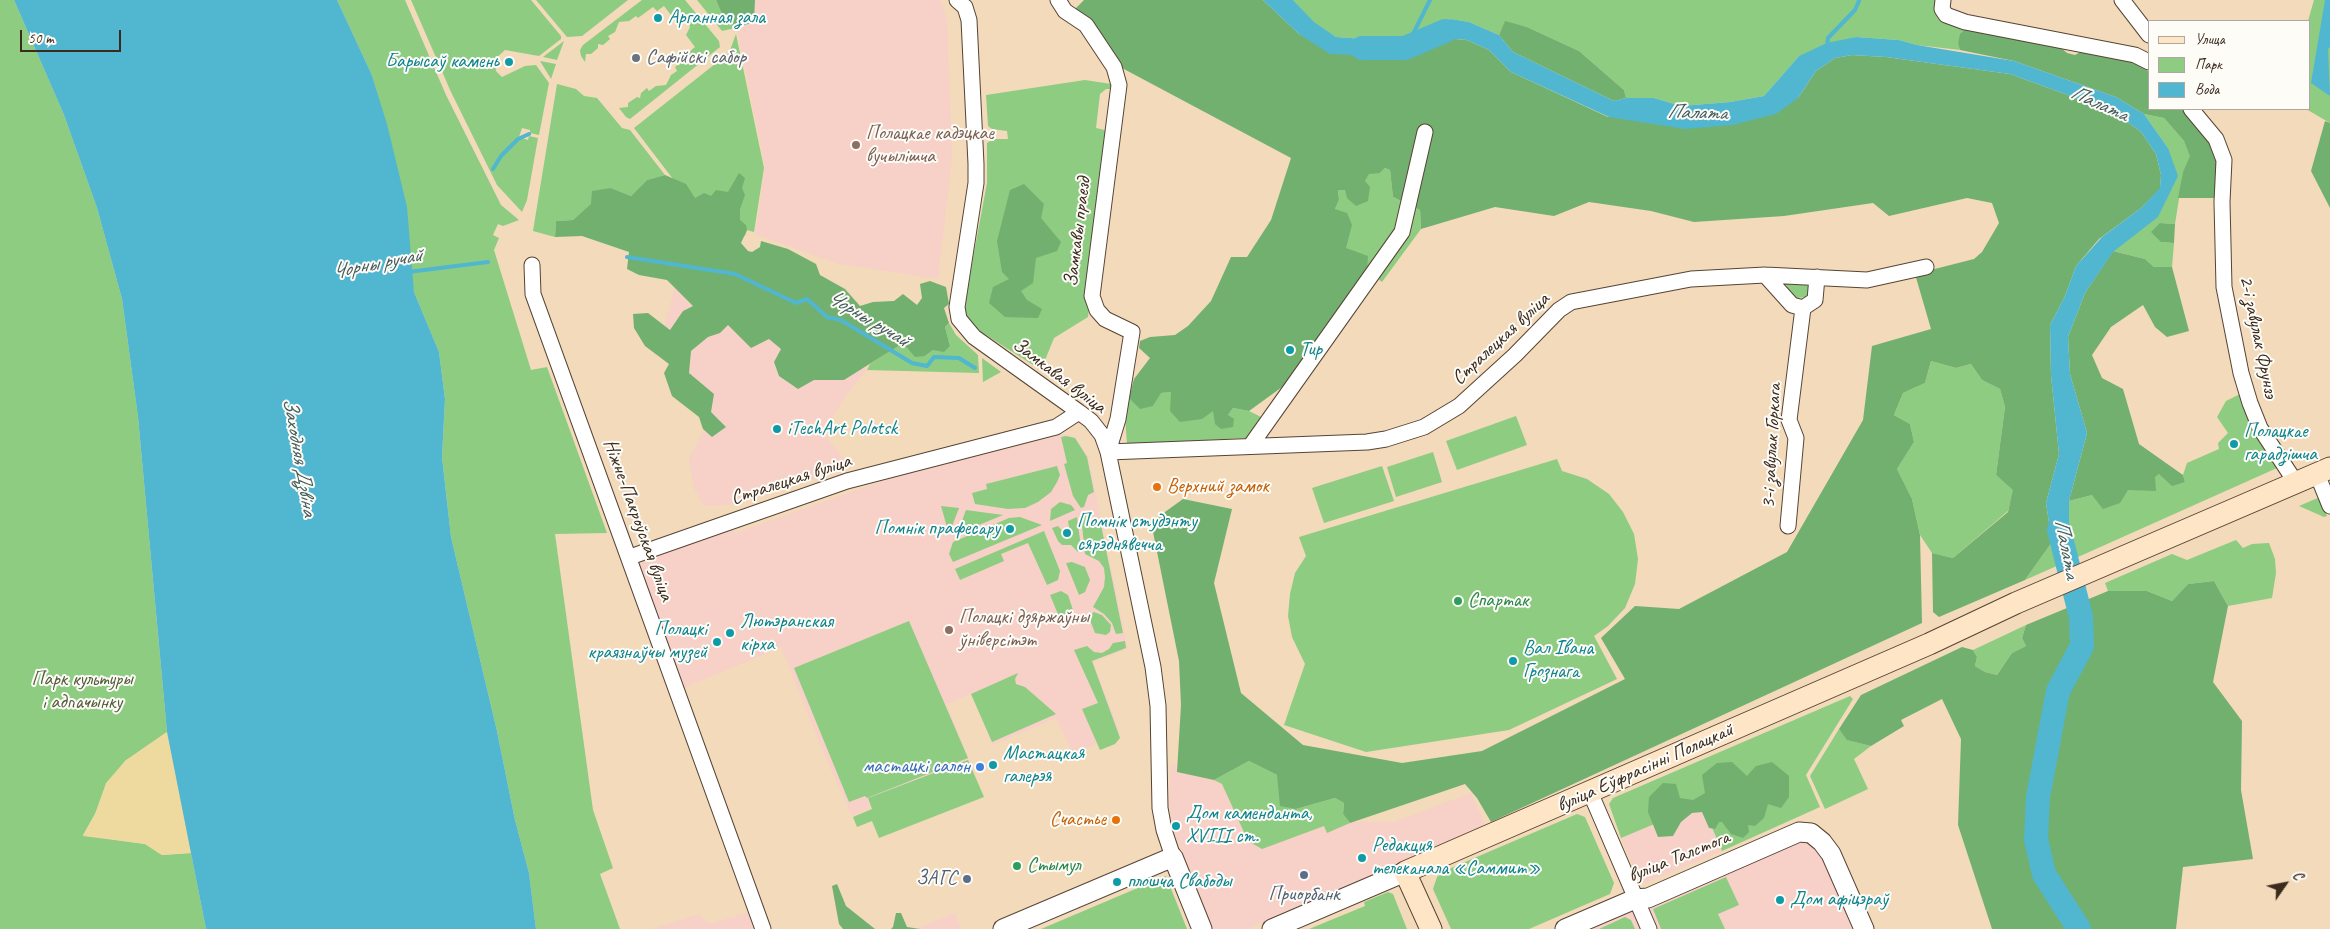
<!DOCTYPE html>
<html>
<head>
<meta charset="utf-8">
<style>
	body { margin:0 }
	#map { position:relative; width:2330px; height:929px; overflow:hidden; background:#f2daba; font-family:Caveat,sans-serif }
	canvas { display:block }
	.legend { position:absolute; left:2148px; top:20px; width:162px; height:90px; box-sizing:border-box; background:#fdfcf7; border:1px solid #afa8a0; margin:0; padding:6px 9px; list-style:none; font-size:15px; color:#3b2a1e }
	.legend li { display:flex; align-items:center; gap:10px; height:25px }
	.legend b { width:25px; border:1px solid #afa8a0 }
	.north { position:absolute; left:2260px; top:859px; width:50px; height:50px; -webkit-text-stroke:4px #fdfcf7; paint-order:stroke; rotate:57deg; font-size:14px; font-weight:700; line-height:20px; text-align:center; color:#3b2a1e }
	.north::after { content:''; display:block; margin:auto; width:18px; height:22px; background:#3b2a1e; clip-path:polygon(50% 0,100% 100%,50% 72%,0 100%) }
	.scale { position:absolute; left:20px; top:30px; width:101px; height:22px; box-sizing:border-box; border:2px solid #3b2a1e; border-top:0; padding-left:6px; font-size:15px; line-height:18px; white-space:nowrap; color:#3b2a1e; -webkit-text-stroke:4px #fdfcf7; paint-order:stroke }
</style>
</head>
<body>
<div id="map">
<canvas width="2330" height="929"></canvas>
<ul class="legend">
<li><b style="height:6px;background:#fde5c5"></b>Улица</li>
<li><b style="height:14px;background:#8ecc82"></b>Парк</li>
<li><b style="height:14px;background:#51b6d0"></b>Вода</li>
</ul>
<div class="north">С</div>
<div class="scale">50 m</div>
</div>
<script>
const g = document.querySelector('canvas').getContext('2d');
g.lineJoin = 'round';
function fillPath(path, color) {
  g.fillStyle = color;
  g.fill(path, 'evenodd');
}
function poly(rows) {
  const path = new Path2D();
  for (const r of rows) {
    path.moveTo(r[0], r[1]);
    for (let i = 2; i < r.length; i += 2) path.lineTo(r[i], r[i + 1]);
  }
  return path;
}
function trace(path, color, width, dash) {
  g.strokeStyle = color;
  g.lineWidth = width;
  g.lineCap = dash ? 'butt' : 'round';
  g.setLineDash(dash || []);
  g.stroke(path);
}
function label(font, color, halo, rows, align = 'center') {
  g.font = font + ' Caveat,sans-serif';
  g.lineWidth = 4;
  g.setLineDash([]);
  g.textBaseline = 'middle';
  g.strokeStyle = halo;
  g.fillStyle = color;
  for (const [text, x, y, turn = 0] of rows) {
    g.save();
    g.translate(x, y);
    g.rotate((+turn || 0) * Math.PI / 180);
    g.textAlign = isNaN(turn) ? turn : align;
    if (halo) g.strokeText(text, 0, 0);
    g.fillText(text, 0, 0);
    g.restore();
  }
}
fillPath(poly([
	[731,0,941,0,947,21,952,158,938,279,838,264,755,234,765,168],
	[675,285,867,370,850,390,823,432,850,467,735,505,704,506,693,486,689,458,705,428,663,333],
	[1066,434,1075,437,1088,456,1128,649,1093,662,1120,733,1073,754,1056,718,993,745,971,694,947,704,969,760,868,799,871,808,852,816,821,747,781,647,684,688,641,570,642,562,646,559,732,527,735,533,894,477],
	[1171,764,1224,777,1323,821,1394,822,1471,793,1486,827,1247,929,1213,929,1172,827,1169,801],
	[1702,804,1722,851,1641,885,1621,838],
	[1800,842,1810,843,1822,855,1856,929,1583,929,1629,911,1634,915],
	[749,912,755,929,652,929,699,914,709,924],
	[955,913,961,929,916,929]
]), '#f7d1c7');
fillPath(poly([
	[0,0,14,0,64,115,97,208,122,299,138,417,167,732,125,761,83,835,145,844,162,855,191,853,206,929,0,929],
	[337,0,405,0,446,95,501,205,519,220,503,226,498,224,493,235,499,238,494,250,531,370,547,367,607,533,555,534,593,810,613,868,600,874,620,929,536,929,529,873,515,820,497,731,451,537,442,457,445,399,439,352,414,292,371,73],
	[411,0,531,0,561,36,561,39,539,56,505,50,494,60,496,71,502,77,525,66,536,65,549,83,539,135,530,133,530,130,522,128,519,137,528,140,529,136,538,138,527,200,522,212,497,185,451,92],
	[536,0,628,0,582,36,567,37],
	[642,0,685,0,719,41,720,47,630,119,626,117,619,108,628,107,628,103,637,97,640,98,641,93,647,88,649,91,656,86,666,85,671,75,677,71,675,67,690,56,688,53,695,47,686,35,690,27,688,21,681,16,674,19,664,6,657,11,653,7,638,18,636,16,629,21,619,22,615,32,608,36,610,39,603,45,598,44,598,48,591,54,586,54,585,62,581,56,580,50,583,45],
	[697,0,716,0,721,12,735,28,722,31],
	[1293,0,1941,0,1937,17,1939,20,1947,18,1968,27,1958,44,1960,50,1917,45,1899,40,1856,37,1799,56,1764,96,1730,102,1681,106,1654,98,1626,98,1624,90,1579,51,1527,27,1505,22,1499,35,1469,22,1451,19,1392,41,1336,37,1314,23],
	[2314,0,2330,0,2330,123,2306,109,2309,109,2308,21],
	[736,34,764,168,754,232,747,230,745,236,689,200,634,128,729,53],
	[564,41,557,60,543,57],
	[540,61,556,64,551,79],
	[1085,80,1111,84,1111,89,1106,89,1100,94,1096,128,1109,131,1088,317,1054,338,1041,370,981,332,966,316,964,306,987,183,987,143,993,139,1008,139,1007,131,992,129,988,126,986,95],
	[557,84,576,89,584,96,597,98,622,128,630,130,665,175,647,180,631,196,611,188,573,220,556,221,555,237,533,231],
	[2144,114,2164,118,2184,141,2191,156,2183,173,2175,224,2160,223,2161,242,2174,243,2172,267,2154,267,2145,259,2113,251,2157,217,2168,148],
	[1385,168,1390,170,1393,197,1420,210,1421,229,1382,282,1367,271,1346,248,1335,209,1339,200,1338,190,1345,190,1365,181,1369,173,1380,173],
	[1787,283,1805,283,1809,287,1808,297,1796,298,1786,290],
	[949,323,956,335,978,355,979,373,867,370,870,364,903,342,925,356,933,350,950,346,945,327],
	[982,358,1001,372,983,382],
	[1931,361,1956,368,1971,364,1982,380,2000,389,2005,407,1996,475,2014,490,2008,511,1953,558,1932,553,1920,535,1912,499,1897,469,1914,442,1910,424,1894,415,1903,393,1925,383],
	[1171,392,1228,415,1233,408,1249,411,1261,417,1247,438,1127,444,1125,417,1129,398,1153,406,1160,393],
	[2242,393,2277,468,2078,557,2069,531,2069,501,2092,495,2128,490,2159,474,2185,482,2183,475,2187,463,2219,449,2218,443,2228,433,2217,417,2226,401],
	[1516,416,1527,445,1457,470,1446,441],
	[1066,436,1075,438,1087,457,1094,492,1088,495,1084,507,1081,508,1073,496,1064,464,1067,463,1061,437],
	[1433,452,1442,482,1396,497,1387,467],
	[1557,459,1562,471,1587,479,1609,494,1623,512,1634,534,1638,559,1635,584,1625,608,1608,626,1594,636,1617,679,1509,730,1366,752,1284,725,1305,664,1292,637,1288,616,1290,594,1295,573,1306,556,1299,537],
	[1057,466,1060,475,1057,482,1051,492,1038,502,1025,508,1008,509,975,504,972,493,987,489,986,484],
	[1382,466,1394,501,1324,523,1312,488],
	[2320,497,2327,516,2324,517,2299,506],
	[1060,502,1071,505,1075,510,1050,521,1051,509],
	[941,506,959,508,949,534],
	[966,510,1003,515,957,534],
	[1085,513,1088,518,1100,520,1123,633,1116,634,1112,623,1104,614,1093,607,1104,587,1105,577,1104,568,1099,561,1085,554,1082,525,1082,518],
	[1020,517,1042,525,953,562,949,554,953,542,1009,518],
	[1077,517,1081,547,1078,552,1071,545,1062,545,1058,541,1052,528,1058,526,1067,536,1070,533,1068,521],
	[1044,531,1060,571,1058,580,1047,585,1028,543,1001,554,1004,561,960,580,955,569],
	[2236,540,2243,548,2252,544,2269,543,2275,559,2276,573,2272,598,2228,606,2214,581,2188,584,2172,601,2147,591,2108,591,2105,583,2172,554,2187,560],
	[2052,542,2059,565,2025,580],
	[1072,562,1085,567,1090,580,1085,592,1079,595,1066,563],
	[1061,591,1068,595,1073,610,1070,615,1060,619,1050,595],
	[1094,612,1102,615,1111,625,1110,632,1106,635,1095,633,1090,620,1091,614],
	[909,621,968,758,867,798,865,796,849,802,794,668],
	[2026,625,2022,638,2026,646,2012,653,1997,675,1985,672,1975,666,1977,657,1973,650],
	[1125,641,1126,648,1092,661,1120,738,1115,744,1100,750,1082,709,1098,703,1074,650,1087,646,1094,652,1102,653,1109,649,1113,643],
	[1018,673,1015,679,1016,684,1025,687,1056,714,992,742,971,694],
	[1850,696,1853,699,1806,775,1820,807,1722,851,1702,804,1621,838,1609,804,1613,798],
	[1839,729,1848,740,1871,746,1854,759,1868,789,1825,809,1810,776],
	[968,760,984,797,879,838,872,821,857,827,853,817,872,809,868,798],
	[1249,761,1277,775,1296,809,1335,798,1344,803,1343,814,1350,823,1327,833,1324,826,1262,849,1248,841,1222,784,1214,780],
	[1577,814,1585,817,1614,883,1610,894,1529,929,1451,929,1433,889,1437,877,1444,871],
	[1166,876,1187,929,1041,929],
	[1726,877,1739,905,1718,914,1725,929,1661,929,1653,909],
	[1388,892,1393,894,1407,929,1309,929,1365,906,1364,902],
	[1625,917,1631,920,1635,929,1599,929]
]), '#8ecc82');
fillPath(poly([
	[716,0,755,0,754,22,735,28,721,12],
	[1084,0,1263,0,1299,34,1359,55,1444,38,1467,40,1489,50,1511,72,1608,117,1798,98,1816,71,1835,58,1852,55,1886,57,2010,74,2087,102,2121,117,2141,132,2156,154,2161,175,2160,189,2141,208,2099,239,2076,266,2065,296,2050,325,2051,375,2059,454,2046,503,2052,542,2025,580,1939,617,1933,612,1932,553,1953,558,2008,512,2013,490,1996,475,2005,407,2000,389,1982,380,1971,364,1956,368,1931,361,1925,383,1903,393,1894,415,1910,424,1914,442,1897,469,1912,499,1920,535,1922,623,1491,822,1477,798,1465,784,1350,823,1343,814,1344,803,1335,798,1296,809,1280,806,1277,775,1249,761,1214,780,1177,772,1181,705,1179,661,1151,522,1183,499,1232,509,1214,583,1241,693,1303,745,1402,763,1482,751,1625,679,1601,638,1635,606,1679,609,1787,552,1863,420,1872,346,1931,329,1915,274,1974,259,1982,252,1999,223,1992,203,1967,198,1889,216,1873,203,1784,216,1694,222,1651,211,1589,202,1554,216,1495,207,1421,229,1420,210,1393,197,1390,170,1385,168,1380,173,1369,174,1365,181,1370,187,1368,201,1356,206,1347,198,1345,190,1338,190,1339,200,1335,209,1347,213,1352,225,1346,248,1368,256,1367,271,1289,382,1249,411,1233,408,1228,415,1234,419,1233,427,1221,429,1215,424,1213,411,1202,419,1180,422,1170,411,1171,392,1161,393,1153,406,1140,409,1129,398,1134,379,1150,358,1139,348,1140,341,1150,337,1175,335,1188,326,1211,301,1231,257,1247,257,1271,220,1291,158,1122,68,1075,9],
	[1505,21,1527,27,1579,51,1624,90,1626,98,1614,101,1513,52,1499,35],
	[1968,27,2059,46,2067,53,2075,55,2084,50,2132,60,2149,72,2149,109,2185,109,2211,142,2217,163,2216,198,2178,198,2183,172,2190,156,2184,141,2164,118,2144,114,2116,97,2014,61,1960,50,1958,44,1960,34],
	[2325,121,2330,123,2330,208,2311,171],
	[739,173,745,178,742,188,745,195,740,209,740,220,746,225,747,230,741,243,748,251,752,252,760,247,761,241,788,249,816,264,820,275,845,289,860,306,873,302,894,301,903,294,917,305,922,298,920,284,930,281,946,287,949,304,944,308,949,323,945,327,950,346,944,352,933,350,925,356,915,357,903,343,844,380,814,380,798,389,779,376,774,362,781,349,769,339,751,348,728,325,720,333,708,337,691,351,689,373,714,394,711,412,726,427,712,437,703,429,699,417,672,396,664,373,669,364,645,346,634,328,633,314,648,313,670,330,683,311,693,306,667,280,639,275,627,269,629,252,582,236,555,237,556,221,573,220,591,204,592,191,611,188,631,196,647,180,665,175,686,184,695,198,704,193,711,196,716,190,728,192],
	[1024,184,1044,204,1041,218,1061,242,1057,251,1036,258,1033,283,1021,291,1027,300,1042,309,1038,318,1005,317,989,303,993,287,1009,279,1002,272,997,241,1010,190],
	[2160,223,2175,224,2174,243,2161,242,2151,232],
	[2113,251,2145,259,2154,267,2172,267,2189,331,2167,337,2155,327,2143,305,2111,327,2092,355,2102,378,2123,389,2139,444,2183,475,2185,482,2172,486,2159,474,2155,477,2156,491,2128,490,2120,503,2103,509,2092,495,2069,501,2087,433,2070,374,2068,337,2085,293],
	[2214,581,2228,606,2213,682,2242,721,2241,790,2253,859,2183,867,2176,929,1992,929,1958,825,1961,739,1942,699,1901,720,1904,726,1871,746,1847,740,1839,729,1861,695,1962,647,1973,650,1977,657,1975,666,1985,672,1997,675,2012,653,2026,646,2022,638,2026,625,2108,591,2147,591,2172,601,2188,584],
	[1732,762,1747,776,1756,766,1772,762,1789,776,1789,797,1781,808,1768,804,1764,818,1755,826,1748,825,1749,832,1743,838,1731,834,1722,822,1719,822,1715,829,1709,828,1702,812,1692,813,1681,822,1673,836,1658,837,1648,812,1649,797,1663,783,1676,784,1680,798,1693,800,1705,793,1702,775,1717,763],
	[837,884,846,906,875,929,843,929,839,924,832,886],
	[896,913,901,913,907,927,920,929,891,929,893,927]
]), '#72b070');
fillPath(poly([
	[167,732,191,853,162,855,145,844,83,836,95,814,106,783,125,761]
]), '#eeda9e');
fillPath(poly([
	[14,0,337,0,371,73,387,124,407,207,414,292,439,352,445,399,442,457,451,537,497,731,515,820,529,873,536,929,206,929,167,732,138,417,122,299,97,208,64,115],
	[1263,0,1293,0,1314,22,1336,37,1392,41,1451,19,1469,22,1499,35,1513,52,1614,101,1626,98,1654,98,1681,106,1730,102,1764,96,1799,56,1827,43,1856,37,1899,40,1917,45,2014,61,2116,97,2144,114,2168,148,2178,176,2158,217,2113,252,2085,293,2068,337,2070,374,2087,433,2069,501,2069,531,2078,557,2059,565,2052,542,2046,503,2059,454,2051,375,2050,325,2065,296,2076,266,2102,237,2141,208,2160,188,2161,175,2156,154,2141,132,2121,117,2087,102,2010,74,1886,57,1852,55,1835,58,1816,71,1798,98,1776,114,1732,125,1685,129,1609,117,1511,72,1489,50,1467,40,1444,38,1359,55,1330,54,1299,34],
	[2325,0,2330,0,2330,47,2328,49,2330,96,2311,83]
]), '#51b6d0');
trace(poly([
	[1412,36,1430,0],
	[1827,46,1828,38,1855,10,1859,1],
	[493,169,501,156,518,139,529,134],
	[627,257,735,274,796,303,807,299,827,317,841,320,912,363,927,366,934,357,959,358,975,368],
	[408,272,488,262]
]), '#51b6d0', 4);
trace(poly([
	[1362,48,1405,48,1445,31],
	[2059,530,2081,617,2082,646,2058,691,2038,797,2036,839,2044,874,2079,929]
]), '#51b6d0', 24);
const minor = poly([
	[957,0,965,7,969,20,976,164,976,183,957,307,959,319,974,337,1079,412,1091,421,1102,435,1108,452,1153,667,1158,706,1160,808,1164,830,1173,857],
	[1058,0,1065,11,1086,25,1114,67,1119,85,1092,296,1097,310,1105,319,1132,332,1118,419,1108,452],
	[1943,0,1942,9,1946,15,1965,22,2135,55,2149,62],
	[2122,0,2149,35],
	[2191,109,2216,139,2224,160,2222,202,2224,287,2241,373,2250,403,2260,428,2296,483],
	[532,265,533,294,763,929],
	[1765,275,1792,305,1803,308,1815,300,1817,277],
	[1251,445,1402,232,1425,132],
	[1108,452,1367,442,1386,439,1424,427,1459,406,1515,355,1559,310,1571,302,1691,279,1765,275,1867,280,1926,267],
	[2317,474,2330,506],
	[1788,526,1796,438,1789,420,1803,308],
	[630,557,847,481,1056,427,1079,412],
	[1590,792,1649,929]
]);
const tertiary = poly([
	[1003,929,1173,857,1202,929],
	[1272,929,1405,872],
	[1565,929,1635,899,1648,898,1799,832,1811,833,1822,842,1831,854,1864,929]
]);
const secondary = poly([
	[1431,929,1405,872,1929,644,2016,603,2330,468]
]);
trace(minor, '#564435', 17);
trace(tertiary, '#564435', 21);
trace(secondary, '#564435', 23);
trace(minor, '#fff', 15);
trace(tertiary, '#fff', 19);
trace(secondary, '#fde5c5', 21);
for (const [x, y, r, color] of [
	[658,18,5,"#0f9aa8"],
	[636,58,5,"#6b7280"],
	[509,62,5,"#0f9aa8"],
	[856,145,5,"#8d6e63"],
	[1290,350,5,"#0f9aa8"],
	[777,429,5,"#0f9aa8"],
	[2234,444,5,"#0f9aa8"],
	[1157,487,5,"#e8710a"],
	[1010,529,5,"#0f9aa8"],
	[1067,533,5,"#0f9aa8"],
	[1458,601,5,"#2e9e5b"],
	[949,630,5,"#8d6e63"],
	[730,633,5,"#0f9aa8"],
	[717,642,5,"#0f9aa8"],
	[1513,661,5,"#0f9aa8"],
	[993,765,5,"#0f9aa8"],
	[980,767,5,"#3f7fe0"],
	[1116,820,5,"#e8710a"],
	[1176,826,5,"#0f9aa8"],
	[1362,858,5,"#0f9aa8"],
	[1017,866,5,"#2e9e5b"],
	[1304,875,5,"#5c6f8a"],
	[967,879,5,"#5c6f8a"],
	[1117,882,5,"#0f9aa8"],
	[1780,900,5,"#0f9aa8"]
]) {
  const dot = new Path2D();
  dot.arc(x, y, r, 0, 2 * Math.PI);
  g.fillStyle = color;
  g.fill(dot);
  trace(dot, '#fdfcf7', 2);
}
label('20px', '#0d838f', '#fdfcf7', [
	["Арганная зала",668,18],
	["Барысаў камень",499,62,"right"],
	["Тир",1300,350],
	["iTechArt Polotsk",787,429],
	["Полацкае",2244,432],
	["гарадзішча",2244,455],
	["Помнік студэнту",1077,522],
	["сярэднявечча",1077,545],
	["Помнік прафесару",1000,529,"right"],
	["Лютэранская",740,622],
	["кірха",740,645],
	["Полацкі",707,630,"right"],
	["краязнаўчы музей",707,653,"right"],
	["Вал Івана",1523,649],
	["Грознага",1523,672],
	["Мастацкая",1003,754],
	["галерэя",1003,777],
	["Дом каменданта,",1186,814],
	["XVIII ст.",1186,837],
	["Редакция",1372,846],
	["телеканала «Саммит»",1372,869],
	["плошча Свабоды",1127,882],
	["Дом афіцэраў",1790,900]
], 'left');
label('20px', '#5b616d', '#fdfcf7', [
	["Сафійскі сабор",646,58]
], 'left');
label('20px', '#785e54', '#fdfcf7', [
	["Полацкае кадэцкае",866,134],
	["вучылішча",866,157],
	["Полацкі дзяржаўны",959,618],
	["ўніверсітэт",959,641]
], 'left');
label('20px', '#3b2a1e', '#fdfcf7', [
	["Замкавы праезд",1078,232,-83],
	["2-і завулак Фрунзэ",2258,337,78],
	["Стралецкая вуліца",1501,339,-43],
	["Замкавая вуліца",1059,376,37],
	["3-і завулак Горкага",1772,446,-87],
	["Стралецкая вуліца",791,480,-18],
	["Ніжне-Пакроўская вуліца",638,520,70],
	["вуліца Еўфрасінні Полацкай",1645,768,-24],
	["вуліца Талстога",1679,857,-22]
]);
label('20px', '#c56008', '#fdfcf7', [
	["Верхний замок",1167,487],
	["Счастье",1106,820,"right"]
], 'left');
label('20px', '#27864d', '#fdfcf7', [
	["Спартак",1468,601],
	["Стымул",1027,866]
], 'left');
label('20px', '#545b3c', '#fdfcf7', [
	["Парк культуры",82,680],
	["і адпачынку",82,703]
]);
label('20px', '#366cbe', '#fdfcf7', [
	["мастацкі салон",970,767]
], 'right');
label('20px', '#4e5e75', '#fdfcf7', [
	["ЗАГС",957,879],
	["Приорбанк",1304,895,"center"]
], 'right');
label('italic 21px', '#435b5c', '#fdfcf7', [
	["Палата",2099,104,24],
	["Палата",1697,113,2],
	["Чорны ручай",377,264,-11],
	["Чорны ручай",868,319,31],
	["Заходняя Дзвіна",299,457,80],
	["Палата",2066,549,79]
]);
</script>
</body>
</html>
